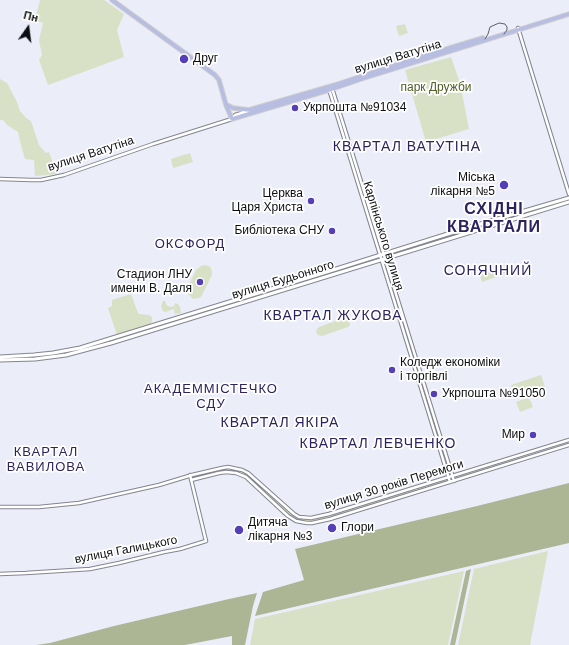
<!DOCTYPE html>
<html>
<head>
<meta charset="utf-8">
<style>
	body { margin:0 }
	#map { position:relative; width:569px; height:645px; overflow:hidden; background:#ebedf9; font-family:Helvetica,sans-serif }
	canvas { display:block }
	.north { position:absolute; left:8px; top:8px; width:40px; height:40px; -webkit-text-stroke:3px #fff; paint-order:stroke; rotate:14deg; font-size:11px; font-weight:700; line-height:16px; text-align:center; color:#0d0e11 }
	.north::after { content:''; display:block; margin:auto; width:14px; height:18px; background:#0d0e11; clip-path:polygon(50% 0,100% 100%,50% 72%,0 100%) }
</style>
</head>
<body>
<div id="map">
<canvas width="569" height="645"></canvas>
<div class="north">Пн</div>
</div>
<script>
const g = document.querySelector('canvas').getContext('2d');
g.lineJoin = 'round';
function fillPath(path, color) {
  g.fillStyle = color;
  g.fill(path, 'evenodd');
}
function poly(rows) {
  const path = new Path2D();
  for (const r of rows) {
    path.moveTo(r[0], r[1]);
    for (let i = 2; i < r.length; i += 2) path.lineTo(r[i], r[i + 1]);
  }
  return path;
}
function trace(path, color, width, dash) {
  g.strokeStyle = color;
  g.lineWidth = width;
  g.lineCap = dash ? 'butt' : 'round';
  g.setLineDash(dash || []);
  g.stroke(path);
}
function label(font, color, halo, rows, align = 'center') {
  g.font = font + ' Helvetica,sans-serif';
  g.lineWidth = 3.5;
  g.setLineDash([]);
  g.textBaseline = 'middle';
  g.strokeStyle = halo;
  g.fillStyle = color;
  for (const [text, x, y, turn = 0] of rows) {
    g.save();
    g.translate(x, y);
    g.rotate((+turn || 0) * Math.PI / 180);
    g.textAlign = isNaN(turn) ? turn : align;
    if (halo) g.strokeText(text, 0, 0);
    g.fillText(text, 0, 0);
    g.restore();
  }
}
fillPath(poly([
	[40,0,104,0,124,14,117,30,124,57,48,85,39,60,42,55,39,40,43,23,35,20],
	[405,24,408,33,399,36,396,26],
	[451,57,460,83,469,129,426,142,405,70],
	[0,79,7,83,17,102,20,111,26,118,31,121,39,145,46,153,49,152,53,163,55,164,57,174,35,176,34,160,25,159,21,145,18,132,7,125,3,120,0,120],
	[190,153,193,162,173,168,171,159],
	[511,264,514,271,482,282,480,275],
	[204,265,209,266,211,268,212,272,212,275,201,297,198,298,193,299,188,294,187,292,187,288,196,270,201,266],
	[131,294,138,313,139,314,149,315,152,317,152,321,150,324,117,335,108,308,112,306,112,300],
	[163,301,165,301,167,306,172,307,174,306,175,303,178,304,180,307,181,313,175,314,174,310,176,304,174,309,165,312,163,311,161,306],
	[344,318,349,320,350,325,348,327,322,336,318,335,316,332,317,329,319,327],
	[541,375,545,387,516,396,511,385],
	[529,397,533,407,520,412,516,402],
	[529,454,530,456,456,478,455,478,456,476],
	[229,468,240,470,248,475,262,488,260,488,246,476,234,471,222,471,200,475,200,474,221,469],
	[446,479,448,480,447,481,332,517,331,516,332,515],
	[264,490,291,513,299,518,308,520,318,519,325,517,326,518,316,521,310,522,296,519,288,514,263,491],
	[548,551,530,645,458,645,474,569],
	[464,571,448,645,250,645,255,619]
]), '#d8e1c5');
fillPath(poly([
	[569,483,569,543,255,616,263,592,304,580,295,549,477,506],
	[471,569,455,645,450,645,466,571],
	[257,593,253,606,245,645,232,645,232,636,185,645,36,645,50,643,114,626,229,599]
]), '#acb694');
const tertiary = poly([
	[518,28,569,194],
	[332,88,454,481],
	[329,89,450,482],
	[0,179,31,180,41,180,64,175,153,144,232,119,235,115,248,111],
	[191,480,219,473,226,472,236,473,246,477,288,516,296,521,307,523,312,523,330,519,569,445],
	[0,507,39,507,79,503,159,485,192,475,222,468,228,467,242,470,248,473,294,514,299,517,311,518,329,514,569,440],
	[0,574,26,573,90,569,119,563,164,552,180,549,206,541,190,475]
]);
const secondary = poly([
	[0,357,34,355,53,353,80,348,333,270,470,227,569,198],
	[0,360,35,359,66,355,111,343,569,202]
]);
const primary = poly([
	[112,0,215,75,219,80,226,105,232,119,329,90,361,79,569,14],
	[227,105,233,108,249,110,335,85,420,57,483,38]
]);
trace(tertiary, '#838590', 4.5);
trace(secondary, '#838590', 5);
trace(primary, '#cfcfcf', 5.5);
trace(tertiary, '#fff', 2.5);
trace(secondary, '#fff', 3);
trace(primary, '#b8bde2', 3.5);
trace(poly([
	[485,39,488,34,490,27,499,23,505,24,507,27,507,30,504,34]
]), '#5f6167', 1);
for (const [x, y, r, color] of [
	[184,59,5,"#553fb6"],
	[295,108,4,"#553fb6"],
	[504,185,5,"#553fb6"],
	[311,201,4,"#553fb6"],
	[332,231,4,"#553fb6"],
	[200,282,4,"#553fb6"],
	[392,370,4,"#553fb6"],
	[434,394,4,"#553fb6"],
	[533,435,4,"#553fb6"],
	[332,528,5,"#553fb6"],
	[239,530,5,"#553fb6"]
]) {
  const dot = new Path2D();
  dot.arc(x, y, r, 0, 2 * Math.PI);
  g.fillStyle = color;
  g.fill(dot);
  trace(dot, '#fff', 1.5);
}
label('12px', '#0d0e11', '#fff', [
	["вулиця Ватутіна",398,57,-17],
	["вулиця Ватутіна",91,154,-18],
	["Карпінського вулиця",383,236,73],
	["вулиця Будьонного",283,280,-17],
	["вулиця 30 років Перемоги",394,485,-17],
	["вулиця Галицького",126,550,-11]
]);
label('12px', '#0d0e11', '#fff', [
	["Друг",193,59],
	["Укрпошта №91034",303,108],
	["Міська",495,178,"right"],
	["лікарня №5",495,192,"right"],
	["Церква",303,194,"right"],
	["Царя Христа",303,208,"right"],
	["Библіотека СНУ",324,231,"right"],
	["Стадион ЛНУ",192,275,"right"],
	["имени В. Даля",192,289,"right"],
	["Коледж економіки",400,363],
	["і торгівлі",400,377],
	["Укрпошта №91050",442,394],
	["Мир",525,435,"right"],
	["Дитяча",248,523],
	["лікарня №3",248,537],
	["Глори",341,528]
], 'left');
label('12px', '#515d28', '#fff', [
	["парк Дружби",436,88]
]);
g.letterSpacing = '1px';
label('13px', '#2d245f', '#fff', [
	["ОКСФОРД",190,244],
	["АКАДЕММІСТЕЧКО",211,389],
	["СДУ",211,404],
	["КВАРТАЛ",46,452],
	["ВАВИЛОВА",46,467]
]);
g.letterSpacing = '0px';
g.letterSpacing = '1px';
label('14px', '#2d245f', '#fff', [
	["КВАРТАЛ ВАТУТІНА",407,147],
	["СОНЯЧНИЙ",488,271],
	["КВАРТАЛ ЖУКОВА",333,316],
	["КВАРТАЛ ЯКІРА",280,423],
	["КВАРТАЛ ЛЕВЧЕНКО",378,444]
]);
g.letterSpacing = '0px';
g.letterSpacing = '1px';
label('bold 16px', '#2d245f', '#fff', [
	["СХІДНІ",494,210],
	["КВАРТАЛИ",494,228]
]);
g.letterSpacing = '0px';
</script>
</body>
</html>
